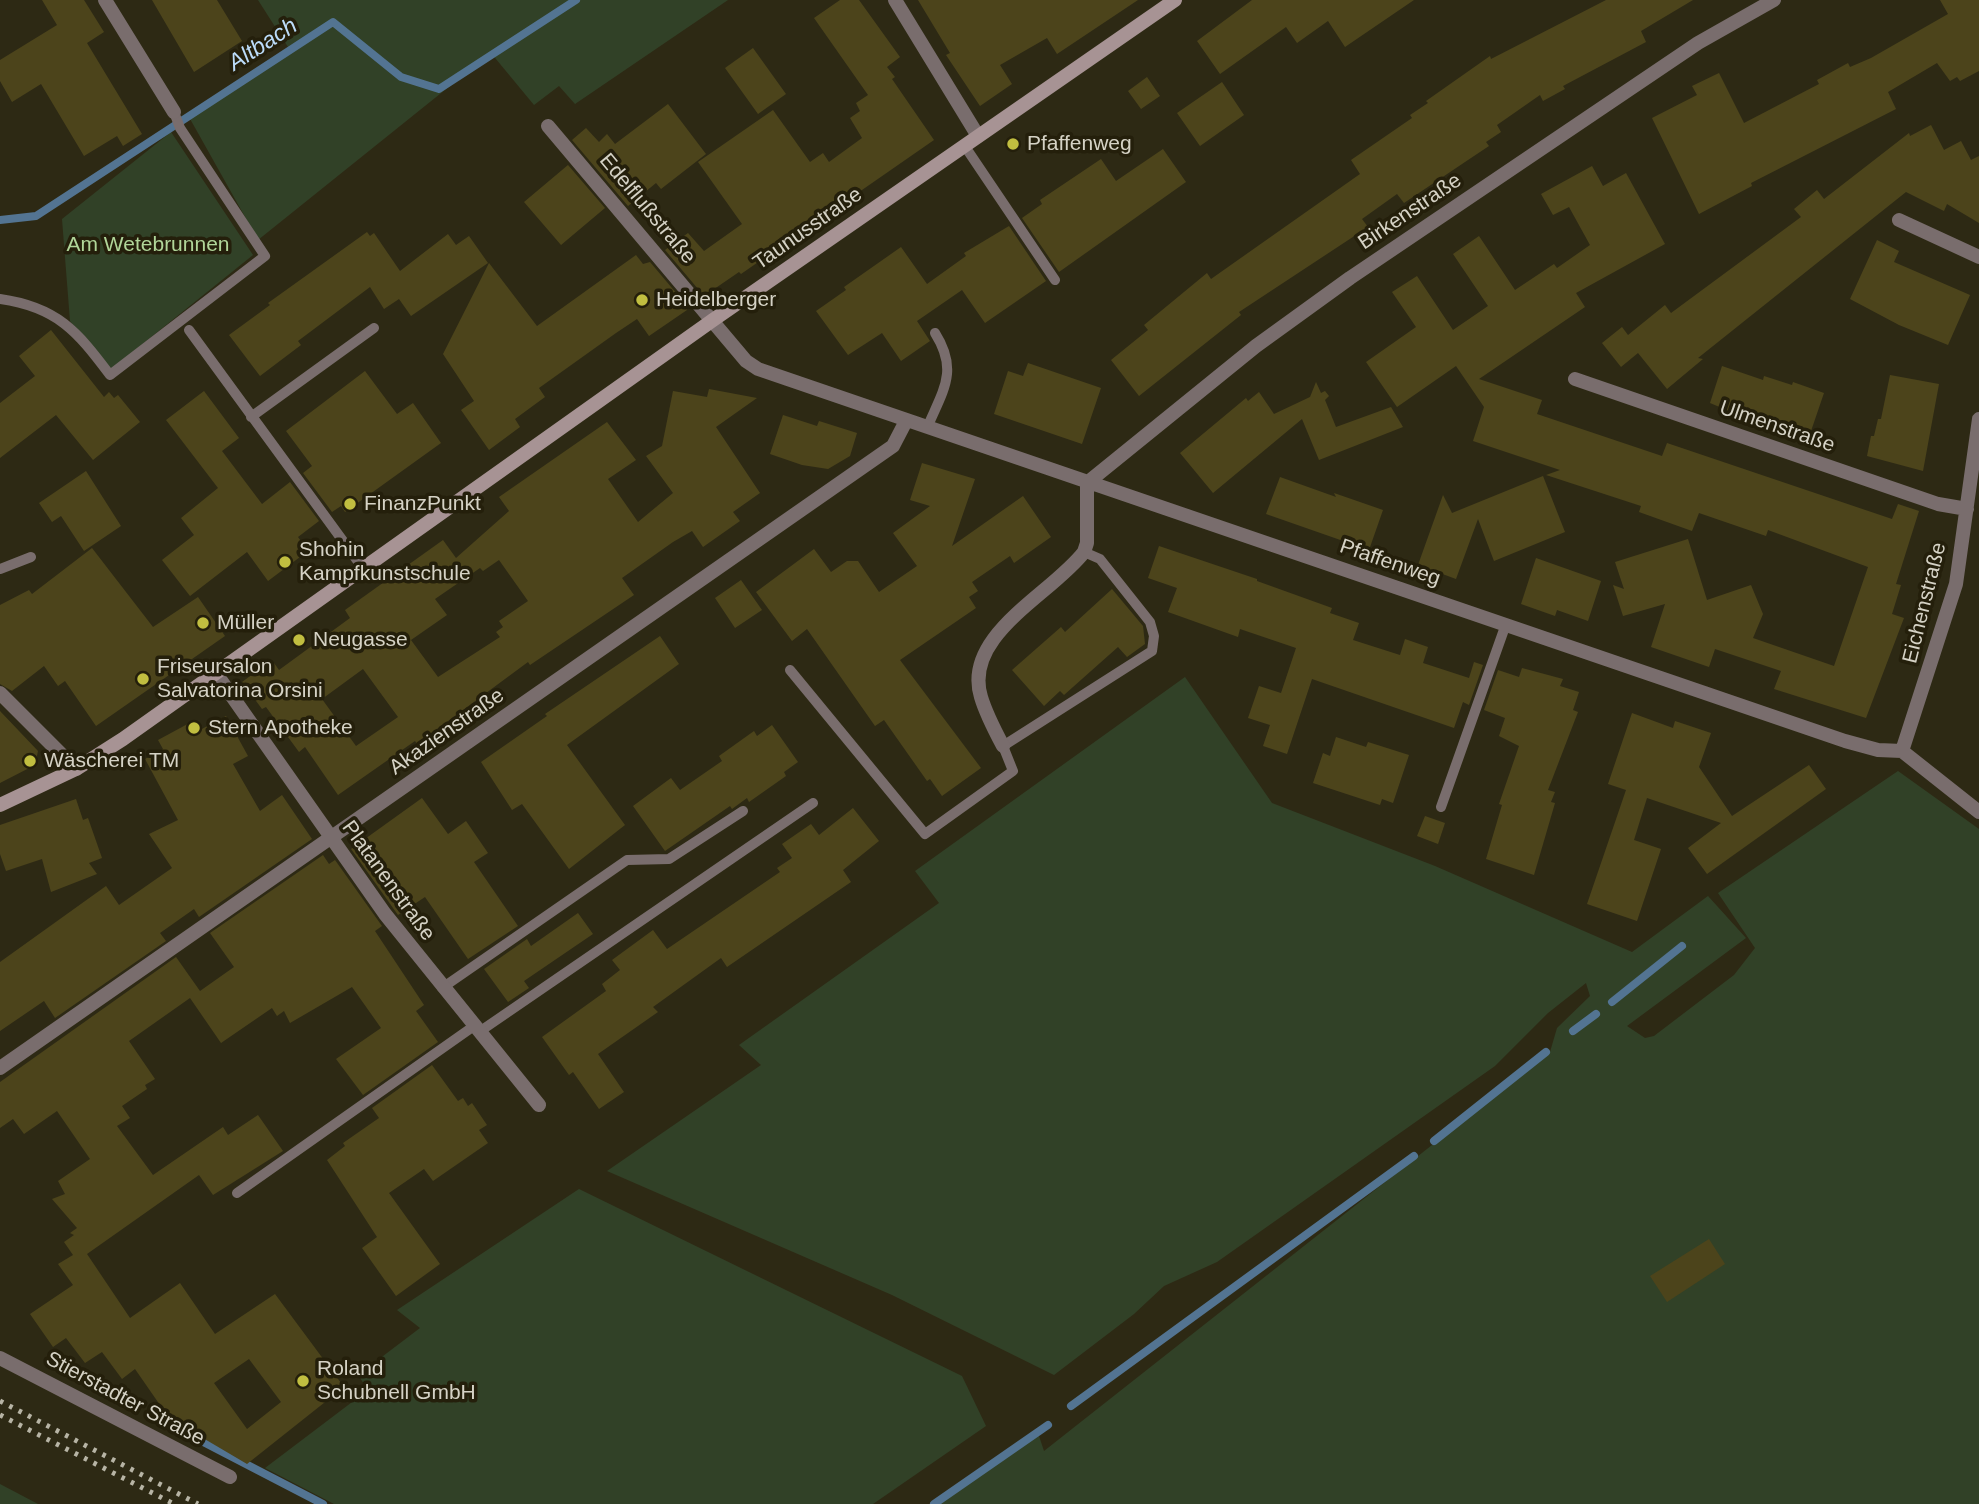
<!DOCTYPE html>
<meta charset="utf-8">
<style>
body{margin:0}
canvas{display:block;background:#2d2914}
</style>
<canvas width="1979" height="1504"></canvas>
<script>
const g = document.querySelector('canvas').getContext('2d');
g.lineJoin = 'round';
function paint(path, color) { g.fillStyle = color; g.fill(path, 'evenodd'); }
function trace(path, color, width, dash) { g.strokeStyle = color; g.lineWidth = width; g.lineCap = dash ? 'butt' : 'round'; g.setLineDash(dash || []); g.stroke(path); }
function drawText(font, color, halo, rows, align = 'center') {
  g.font = font + ' Arial,sans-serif'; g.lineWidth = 7; g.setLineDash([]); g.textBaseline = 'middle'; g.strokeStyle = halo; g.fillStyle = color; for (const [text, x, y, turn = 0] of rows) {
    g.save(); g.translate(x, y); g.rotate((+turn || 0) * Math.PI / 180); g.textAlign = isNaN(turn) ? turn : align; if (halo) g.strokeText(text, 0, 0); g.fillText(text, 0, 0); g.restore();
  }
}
paint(new Path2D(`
 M258 0H728L575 104 559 86 534 105 491 53 258 240 189 117 288 47Z
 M171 132 253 255 109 371 70 321 62 219Z
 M1185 677 1272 803 1435 866 1632 952 1708 896 1746 938 1627 1026 1645 1038 1654 1036 1734 975 1755 948 1718 893 1898 771 1979 829V1504H940L1038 1433 1044 1451 1550 1052 1557 1028 1590 996 1586 983 1548 1013 1495 1066 1217 1262 1164 1286 1134 1314 1054 1375 892 1295 607 1171 761 1065 739 1045 939 903 915 871Z
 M579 1189 962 1376 986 1426 873 1504H334L265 1468 368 1390 358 1375 420 1328 397 1310Z
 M0 1484 38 1504H0Z`), '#314127');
trace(new Path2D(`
 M0 220 36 216 333 22 401 77 439 89 576 0
 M1612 1002 1682 946
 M1573 1031 1596 1014
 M1434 1141 1546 1052
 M1071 1406 1414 1156
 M184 1432 323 1504
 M934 1504 1048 1425`), '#537492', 8);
paint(new Path2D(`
 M42 0H84L104 32 87 43 142 134 123 146 117 136 84 156 41 84 12 102 0 81V60L57 25Z
 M152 0H217L242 41 194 72Z
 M840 0H859L900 57 887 67 895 77 892 79 934 140 741 274 739 272 704 296 665 250 688 233 704 251 742 224 698 162 773 110 810 162 823 153 829 162 862 138 850 118 860 111 856 103 868 95 814 18Z
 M918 0H1138L1057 54 1047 38 1000 65 1012 84 980 106 946 55 950 53Z
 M1252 0H1414L1345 47 1328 21 1297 43 1286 27 1220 74 1197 41Z
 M1606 0H1693L1641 31 1646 42 1563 86 1565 89 1543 101 1540 95 1497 125 1501 132 1486 142 1489 146 1465 162 1404 203 1397 194 1362 219 1368 227 1239 312 1241 315 1139 396 1111 360 1148 330 1144 325 1207 273 1211 279 1360 174 1351 160 1412 118 1410 115 1428 103 1426 101 1490 56 1491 59Z
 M1940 0H1979V71L1960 81 1957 77 1950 81 1937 63 1888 92 1896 109 1751 183 1752 186 1699 214 1652 118 1697 95 1692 86 1719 73 1744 123 1819 84 1817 80 1848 63 1850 67 1871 58 1948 14Z
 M753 48 786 94 758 114 725 68Z
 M1147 77 1160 96 1141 109 1128 91Z
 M1222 82 1244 115 1200 146 1177 113Z
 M668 104 706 154 661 189 656 183 628 206 572 140 586 128 599 142 607 134 615 144Z
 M1931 125 1944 150 1961 141 1971 160 1979 156V223L1947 204 1944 211 1906 192 1698 358 1703 359 1667 389 1638 353 1621 367 1602 343 1622 327 1628 335 1665 305 1671 313 1801 217 1794 209 1817 190 1824 199 1909 133 1910 136Z
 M1163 149 1186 182 1059 272 1022 218 1042 204 1040 200 1101 159 1116 181Z
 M568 165 605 208 561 245 524 202Z
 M1592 166 1603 186 1626 173 1665 244 1576 293 1585 307 1479 379 1542 400 1537 414 1662 456 1667 443 1892 519 1898 504 1919 511 1896 584 1901 585 1892 614 1904 618 1866 718 1774 689 1781 671 1715 649 1709 667 1651 647 1665 604 1623 616 1613 585 1624 589 1615 562 1688 539 1707 600 1751 585 1763 614 1753 638 1834 666 1868 567 1768 530 1766 536 1699 513 1692 531 1639 512 1641 506 1546 475 1560 470 1473 441 1484 407 1456 366 1397 407 1366 362 1416 327 1392 292 1417 276 1453 330 1488 306 1453 254 1479 236 1515 290 1554 264 1557 268 1590 245 1569 207 1553 215 1541 194Z
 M1009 226 1046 281 985 323 962 290 917 321 930 341 901 361 882 333 848 355 816 311 846 290 844 287 901 247 927 284 966 256 964 253Z
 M367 232 370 236 374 233 400 271 448 234 456 245 469 236 488 263 411 316 399 299 384 309 370 287 298 341 301 345 260 376 229 335 270 305 268 303Z
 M1877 240 1899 251 1894 262 1970 295 1948 345 1899 325 1850 299Z
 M636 255 643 264 650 262 688 307 687 310 649 336 637 319 616 333 539 388 545 397 515 419 520 427 489 450 461 410 474 401 443 354 489 263 537 326Z
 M51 330 104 397 109 392 114 398 118 395 140 422 93 460 56 415 0 458V403L35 376 19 356Z
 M1028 363 1101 388 1082 444 994 414 1008 371 1023 376Z
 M1722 366 1763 380 1764 376 1792 385 1793 382 1824 393 1811 431 1783 422 1781 426 1754 417 1753 421 1710 403Z
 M365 371 397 414 413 403 441 443 345 512 341 506 332 512 303 473 312 466 286 431Z
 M1890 375 1939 384 1923 471 1867 456 1871 436H1874L1878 419H1881Z
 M1316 382 1321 393 1325 391 1329 396 1325 400 1336 427 1391 407 1403 427 1319 460 1302 419 1213 493 1180 453 1246 398 1248 401 1259 392 1274 414 1310 397Z
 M709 389 757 398 716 427 760 493 733 512 740 521 703 547 692 531 673 542 622 578 634 595 530 665 528 662 417 744 415 741 338 795 305 747 299 752 266 707 262 709 242 682 268 663 270 667 274 663 279 670 350 618 345 610 443 540 456 558 509 511 499 497 607 422 636 460 608 479 638 522 673 493 646 456 662 446 673 391 707 397ZM499 560 528 601 499 621 503 627 496 632 500 637 438 677 411 640 447 615 435 599 480 568 483 571ZM363 669 398 717 356 746 322 699Z
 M204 391 239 438 222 451 262 504 290 482 319 521 298 537 308 551 268 581 247 552 190 596 162 560 194 535 181 518 218 488 166 420Z
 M783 415 817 426 819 421 857 433 850 456 828 469 802 465 770 454Z
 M922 463 975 479 952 546 1023 496 1051 537 1014 563 1010 556 972 582 978 591 969 597 976 608 900 660 981 768 942 796 930 779 927 781 884 720 875 726 807 629 792 641 756 592 814 549 831 572 847 561H858L879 592 917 566 893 533 930 506 910 500Z
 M86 471 121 526 84 551 61 516 52 522 39 503Z
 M1543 476 1565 532 1494 561 1478 519 1456 579 1418 565 1443 495 1452 513Z
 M1280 477 1336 497 1334 493 1383 510 1369 550 1266 514Z
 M1159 546 1257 579V581L1332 608 1330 613 1359 623 1353 640 1400 655 1405 639 1428 647 1423 663 1469 678 1474 662 1483 665 1469 705 1463 702 1454 728 1312 679 1287 754 1263 746 1270 725 1248 718 1259 686 1281 693 1296 648 1240 629 1238 637 1168 612 1177 588 1148 578Z
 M92 548 153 627 198 597 225 636 96 726 65 681 58 686 44 666 12 691 0 684V605L29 590 32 594Z
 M1536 558 1601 581 1588 621 1557 610 1555 616 1521 604Z
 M741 580 762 610 735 628 715 598Z
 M1112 589 1143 626 1145 644 1127 657 1118 647 1064 695 1060 691 1044 706 1012 670 1061 627 1065 632Z
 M660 636 679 664 567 745 625 825 569 869 522 804 512 810 481 762 547 716 545 714Z
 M1522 668 1563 679 1560 686 1579 692 1573 710 1578 712 1548 790 1555 792 1551 802 1555 803 1534 875 1486 859 1502 805 1499 804 1519 746 1499 736 1505 718 1484 710 1498 670 1519 677Z
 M0 711 38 751 35 765 0 783Z
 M1632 713 1673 728 1675 721 1711 733 1699 767 1732 816 1809 765 1826 789 1707 874 1688 848 1721 823 1647 798 1634 840 1661 849 1637 921 1587 904 1626 790 1608 784Z
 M226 716 248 756 233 764 260 811 282 795 312 839 199 917 194 909 160 933 166 941 55 1018 44 1001 0 1031V962L106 886 119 905 172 868 149 834 178 820 145 759 163 749 158 740 195 720 200 730Z
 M772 725 798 762 784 772 786 776 749 802 747 798 732 809 730 806 665 851 633 806 671 778 680 790 722 761 719 756 754 731 757 736Z
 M1336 737 1366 747 1368 742 1409 755 1393 803 1382 799 1380 805 1313 783 1323 753 1330 756Z
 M422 798 448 834 466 821 488 853 474 862 518 926 468 959 425 897 398 915 351 849Z
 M76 799 83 820 88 818 102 858 89 863 97 874 51 892 42 859 6 871 0 854V825Z
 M853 808 879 841 843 870 851 882 727 967 721 958 653 1007 658 1012 598 1054 624 1092 599 1109 573 1072 569 1075 542 1037 606 991 602 984 620 970 612 960 653 930 667 949 780 872 777 868 792 858 782 844 811 824 819 835Z
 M1425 816 1445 823 1438 844 1417 836Z
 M323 855 329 864 335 860 382 926 375 931 424 1005 416 1011 438 1042 363 1095 336 1059 381 1028 352 987 290 1023 284 1011 277 1016 272 1008 221 1043 190 998 129 1041 155 1079 145 1085 147 1089 122 1106 130 1118 117 1126 153 1175 223 1127 228 1135 258 1115 283 1151 213 1195 199 1175 87 1254 130 1318 180 1283 215 1334 275 1294 344 1387 247 1464 169 1418 135 1369 122 1379 102 1352 85 1363 66 1338 53 1347 30 1314 73 1285 58 1264 73 1255 64 1242 74 1235 70 1233 77 1228 52 1199 65 1194 58 1181 90 1159 57 1111 24 1134 13 1119 0 1128V1082L176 957 200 991 234 967 210 933ZM249 1359 281 1402 247 1429 214 1383Z
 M578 913 593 934 524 981 529 988 508 1002 484 969 527 939 531 946Z
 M432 1065 458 1101 463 1098 468 1106 472 1103 487 1125 479 1130 488 1143 433 1181 424 1169 389 1193 440 1264 396 1296 362 1248 377 1237 327 1160 345 1146 343 1143 379 1118 372 1108Z
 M1709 1239 1725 1264 1667 1302 1650 1276Z`), '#4c441b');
trace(new Path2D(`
 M964 145 1055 280
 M0 299C57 307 77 331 110 375L265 256 180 128 174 112
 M189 330 362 567
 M251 417 374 328
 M927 428C943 390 959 371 935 333
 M0 569 31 557
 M790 670 925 834 1013 771 1003 746 1152 651 1154 636 1150 622 1100 559 1084 552
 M1441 807 1506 624
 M442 988 627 860 669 859 743 811
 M479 1032 813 803
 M237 1193 474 1026`), '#796d6d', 10);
trace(new Path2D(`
 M105 0 174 112
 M895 0 978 136
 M548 126 746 361 758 369 1845 741 1878 750 1902 751 1979 812
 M1899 220 1979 257
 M1575 379 1938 504 1967 509
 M215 672 385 914 539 1105
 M0 693 76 769
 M1003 746C995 731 986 714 981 697 962 635 1052 594 1084 552L1087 543V483L1256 346 1350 278 1698 43 1774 0
 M1902 751 1956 584 1979 419
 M0 1068 893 446 906 421
 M0 1358 230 1477`), '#796d6d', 14);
trace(new Path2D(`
 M0 805 76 769 123 739 713 320 1175 0`), '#a79394', 14);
trace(new Path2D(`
 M0 1401 198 1504
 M0 1415 174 1504`), '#b7b4a5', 5, [3.5, 7]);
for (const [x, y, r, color] of [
 [1013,144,7,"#c1be40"],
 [642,300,7,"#c1be40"],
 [350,504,7,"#c1be40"],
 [285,562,7,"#c1be40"],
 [203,623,7,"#c1be40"],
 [299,640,7,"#c1be40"],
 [143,679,7,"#c1be40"],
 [194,728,7,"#c1be40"],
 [30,761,7,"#c1be40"],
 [303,1381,7,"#c1be40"]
]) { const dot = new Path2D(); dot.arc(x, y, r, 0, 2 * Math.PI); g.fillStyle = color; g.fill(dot); trace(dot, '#241f0b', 2.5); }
drawText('21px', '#d5d2c5', '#241f0b', [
 ["Pfaffenweg",1027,144],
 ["Heidelberger",656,300],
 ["FinanzPunkt",364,504],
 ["Shohin",299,550],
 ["Kampfkunstschule",299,574],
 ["Müller",217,623],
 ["Neugasse",313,640],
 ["Friseursalon",157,667],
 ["Salvatorina Orsini",157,691],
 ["Stern Apotheke",208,728],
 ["Wäscherei TM",44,761],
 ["Roland",317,1369],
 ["Schubnell GmbH",317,1393]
], 'left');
drawText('21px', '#d5d2c5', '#241f0b', [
 ["Edelflußstraße",647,209,50],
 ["Birkenstraße",1410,212,-34],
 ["Taunusstraße",808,229,-35],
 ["Ulmenstraße",1777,427,19],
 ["Pfaffenweg",1390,563,19],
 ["Eichenstraße",1925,603,-76],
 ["Akazienstraße",447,732,-35],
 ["Platanenstraße",388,881,54],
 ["Stierstadter Straße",125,1399,28]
]);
drawText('21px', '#b0d599', '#241f0b', [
 ["Am Wetebrunnen",148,245]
]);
drawText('italic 23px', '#bcdcfa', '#241f0b', [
 ["Altbach",263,45,-33]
]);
</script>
